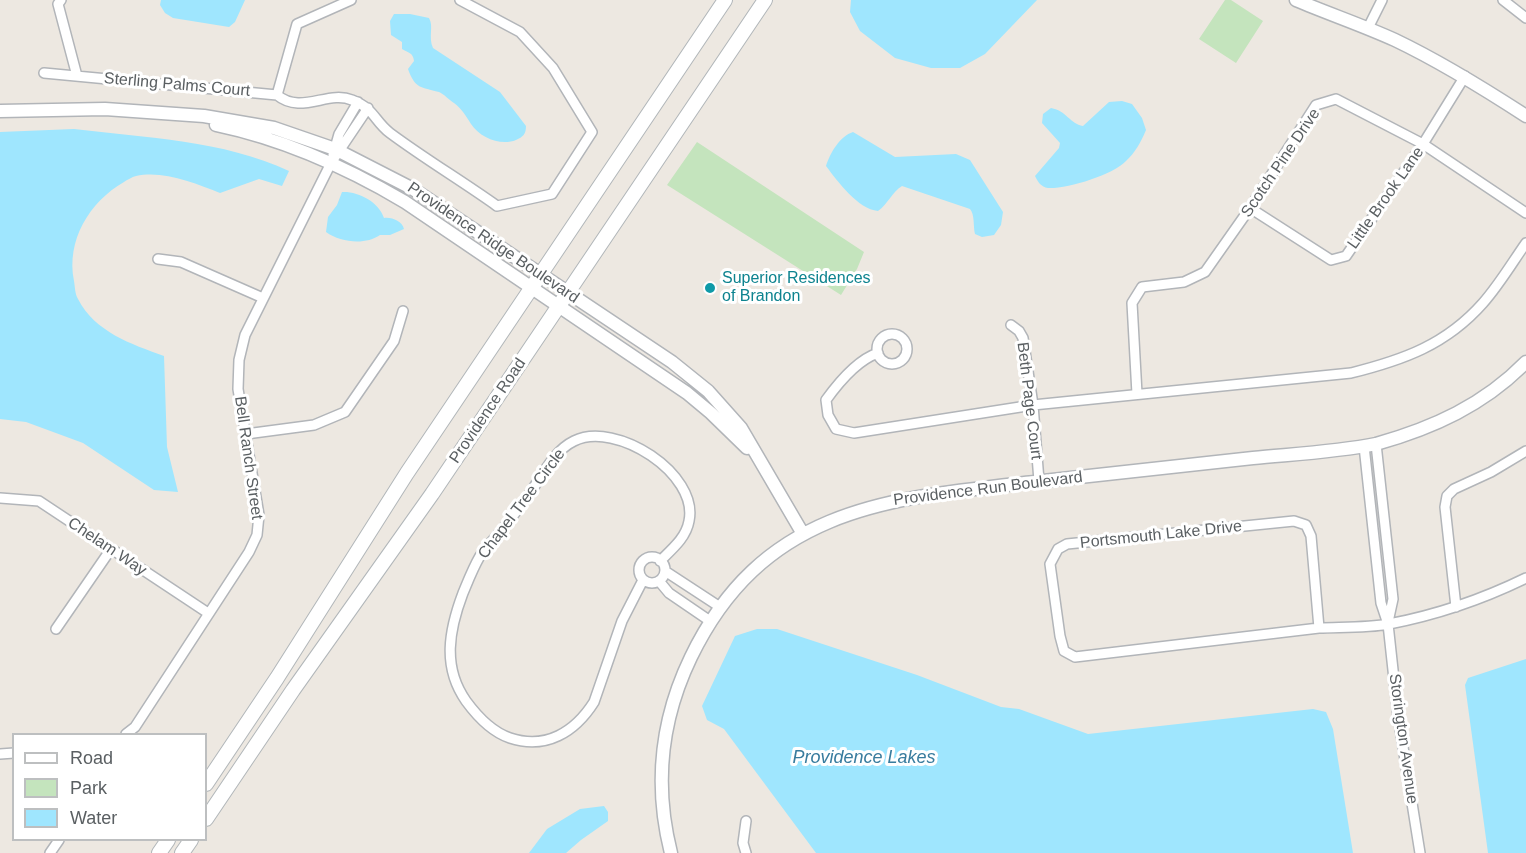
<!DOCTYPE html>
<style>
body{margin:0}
#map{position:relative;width:1526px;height:853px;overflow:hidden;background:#ede8e1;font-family:Helvetica,sans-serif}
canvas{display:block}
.legend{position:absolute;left:12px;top:733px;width:195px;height:108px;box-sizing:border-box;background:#fff;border:2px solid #bdbfc0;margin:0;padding:8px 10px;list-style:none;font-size:18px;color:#5a5f62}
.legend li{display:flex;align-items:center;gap:12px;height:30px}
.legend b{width:30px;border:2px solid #bdbfc0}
</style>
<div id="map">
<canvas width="1526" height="853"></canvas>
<ul class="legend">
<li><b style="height:8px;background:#fff"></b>Road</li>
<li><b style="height:16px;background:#c4e4bd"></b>Park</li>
<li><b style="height:16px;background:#9fe6fe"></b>Water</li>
</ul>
</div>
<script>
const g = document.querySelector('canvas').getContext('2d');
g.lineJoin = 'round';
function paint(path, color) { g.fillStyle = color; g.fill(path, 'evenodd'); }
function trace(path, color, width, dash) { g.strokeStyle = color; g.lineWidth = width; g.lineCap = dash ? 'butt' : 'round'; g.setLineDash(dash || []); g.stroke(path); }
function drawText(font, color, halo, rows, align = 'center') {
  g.font = font + ' Helvetica,sans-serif'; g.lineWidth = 6; g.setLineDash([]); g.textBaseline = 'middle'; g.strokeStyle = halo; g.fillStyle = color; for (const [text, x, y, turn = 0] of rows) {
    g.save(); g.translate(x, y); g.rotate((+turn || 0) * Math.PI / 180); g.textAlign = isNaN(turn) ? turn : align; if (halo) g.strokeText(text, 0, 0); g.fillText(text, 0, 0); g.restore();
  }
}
paint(new Path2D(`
 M1225 0H1231L1263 21 1236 63 1199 39Z
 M697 142 864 252 857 269 841 295 667 185Z`), '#c4e4bd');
paint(new Path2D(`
 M161 0H245L235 22 229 27 173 18 165 13 160 5Z
 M851 0H1037L985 54 960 68H931L895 58 860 31 850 12Z
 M394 14H410L429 18C434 26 428 37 433 48L500 92 526 126C526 134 523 137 516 140 501 146 480 138 471 124 466 116 462 109 454 103 449 100 444 94 439 92 421 87 415 89 408 69L414 61C413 52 408 53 402 49V42L391 35 390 21Z
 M1122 101 1132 104 1142 118 1146 130C1141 142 1135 153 1126 161 1113 175 1067 189 1048 188 1041 187 1038 182 1035 176L1059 148 1060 143 1042 123 1043 114 1051 108C1067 111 1070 124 1083 126L1109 102Z
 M74 129C146 138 223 140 289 171L282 186 259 179 220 193C195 183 163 170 136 176 132 177 127 180 124 182 89 202 66 241 74 281 75 287 75 294 78 299 95 332 131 344 164 356L167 447 178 492 154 490 83 443 26 422 0 419V132Z
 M853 132 895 157 956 154 970 160 1003 212 1001 225 994 235 982 237 975 234C973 226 975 215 970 209L902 186C892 192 888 204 878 211 858 209 838 182 826 166 830 153 840 136 853 132Z
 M342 192C358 191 379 202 384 218 392 217 402 221 404 229L390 235H380C366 245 341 243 326 232L328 217 337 205Z
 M757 629H777L917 675 1001 707 1019 709 1088 734 1313 709 1326 712 1333 729 1353 853H816L724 729 707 720 702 706 735 636Z
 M1526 659V853H1488L1465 685 1468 678Z
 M604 806 608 812V821L581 840 566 853H529L547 829 580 809Z`), '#9fe6fe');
const minor = new Path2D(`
 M61 0 58 4 77 76
 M351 0 297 24 277 95C301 115 328 90 352 100 375 109 374 121 390 133 425 159 462 181 497 206L552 194 592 132 553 68 520 32 460 0
 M1503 0 1526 18
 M1368 28 1382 0
 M44 73 277 95
 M333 155 339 134 358 102
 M1250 208 1331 260 1346 256 1423 144 1465 76
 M158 259 181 262 263 298
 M1011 325 1019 331 1023 338 1033 405 1039 481
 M877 349a15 15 0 1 1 30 0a15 15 0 1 1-30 0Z
 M878 353C857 360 839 382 826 400L828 415 836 429 854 433 1033 405 1351 373C1403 360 1446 345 1483 303 1499 285 1512 263 1526 243
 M1137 394 1132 303 1142 287 1184 282 1205 272 1250 208 1316 105 1336 99 1423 144 1526 213
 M246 434 314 425 345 412 394 341 403 311
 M1376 444 1393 599 1388 622
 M1364 446 1381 603 1388 624 1398 716 1420 853
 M0 498 39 501 208 613
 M1294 521 1306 525 1311 536 1319 628 1075 657 1064 651 1060 636 1050 564 1058 549 1067 544Z
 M639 570a13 13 0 1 1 26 0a13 13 0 1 1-26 0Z
 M665 571 720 607
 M643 580 622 621 594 702C575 732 546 750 510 738 492 732 477 716 466 701 442 667 449 630 463 593 468 581 473 568 480 556 486 547 493 540 500 532 510 520 519 508 528 496 541 478 553 451 574 441 616 420 699 474 689 521 686 538 672 549 660 561
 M659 581 669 593 710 621
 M1456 607 1445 507 1447 496 1454 489 1491 472 1526 451
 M1319 628C1342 627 1367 628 1389 624 1436 615 1483 599 1526 578
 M56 629 111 549
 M126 734 135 727 249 552 257 535 259 515 238 389 239 360 245 335 331 163 368 108
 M0 754 14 753
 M50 853 59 840
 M746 853 743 843 746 821`);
const tertiary = new Path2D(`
 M1296 0C1329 14 1362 25 1395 40 1441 62 1483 88 1526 116
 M0 111 105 109 204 116 274 128 335 149 413 189 672 362 708 391 741 428 803 534
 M216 125C283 139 346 167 405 202L687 393 711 413 747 448
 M671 853C654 786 661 719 691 657 765 504 894 498 1043 481 1113 473 1183 465 1253 458 1294 454 1336 452 1376 444 1433 428 1484 405 1526 362`);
const secondary = new Path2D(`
 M206 784 277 678 407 473 725 0
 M206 819 293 690 432 494 765 0
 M159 853 168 840
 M182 853 191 840`);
trace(minor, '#b2b5b9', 12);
trace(tertiary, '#b2b5b9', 15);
trace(secondary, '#b1b6b9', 16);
trace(minor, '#fff', 9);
trace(tertiary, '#fff', 12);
trace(secondary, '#fff', 14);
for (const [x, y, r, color] of [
 [710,288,6,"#0f9aa8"]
]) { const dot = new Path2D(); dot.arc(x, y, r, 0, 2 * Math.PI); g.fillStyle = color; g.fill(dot); trace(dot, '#fff', 2); }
drawText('16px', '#5a5f62', '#fff', [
 ["Sterling Palms Court",177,85,5],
 ["Scotch Pine Drive",1281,163,-56],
 ["Little Brook Lane",1386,198,-55],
 ["Providence Ridge Boulevard",493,243,34],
 ["Beth Page Court",1029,401,83],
 ["Providence Road",488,411,-56],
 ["Bell Ranch Street",248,458,82],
 ["Providence Run Boulevard",988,489,-7],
 ["Chapel Tree Circle",522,504,-53],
 ["Portsmouth Lake Drive",1161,535,-6],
 ["Chelam Way",107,547,34],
 ["Storington Avenue",1403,739,82]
]);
drawText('16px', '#0d838f', '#fff', [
 ["Superior Residences",722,279],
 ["of Brandon",722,297]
], 'left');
drawText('italic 18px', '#387c9e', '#fff', [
 ["Providence Lakes",864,758]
]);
</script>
